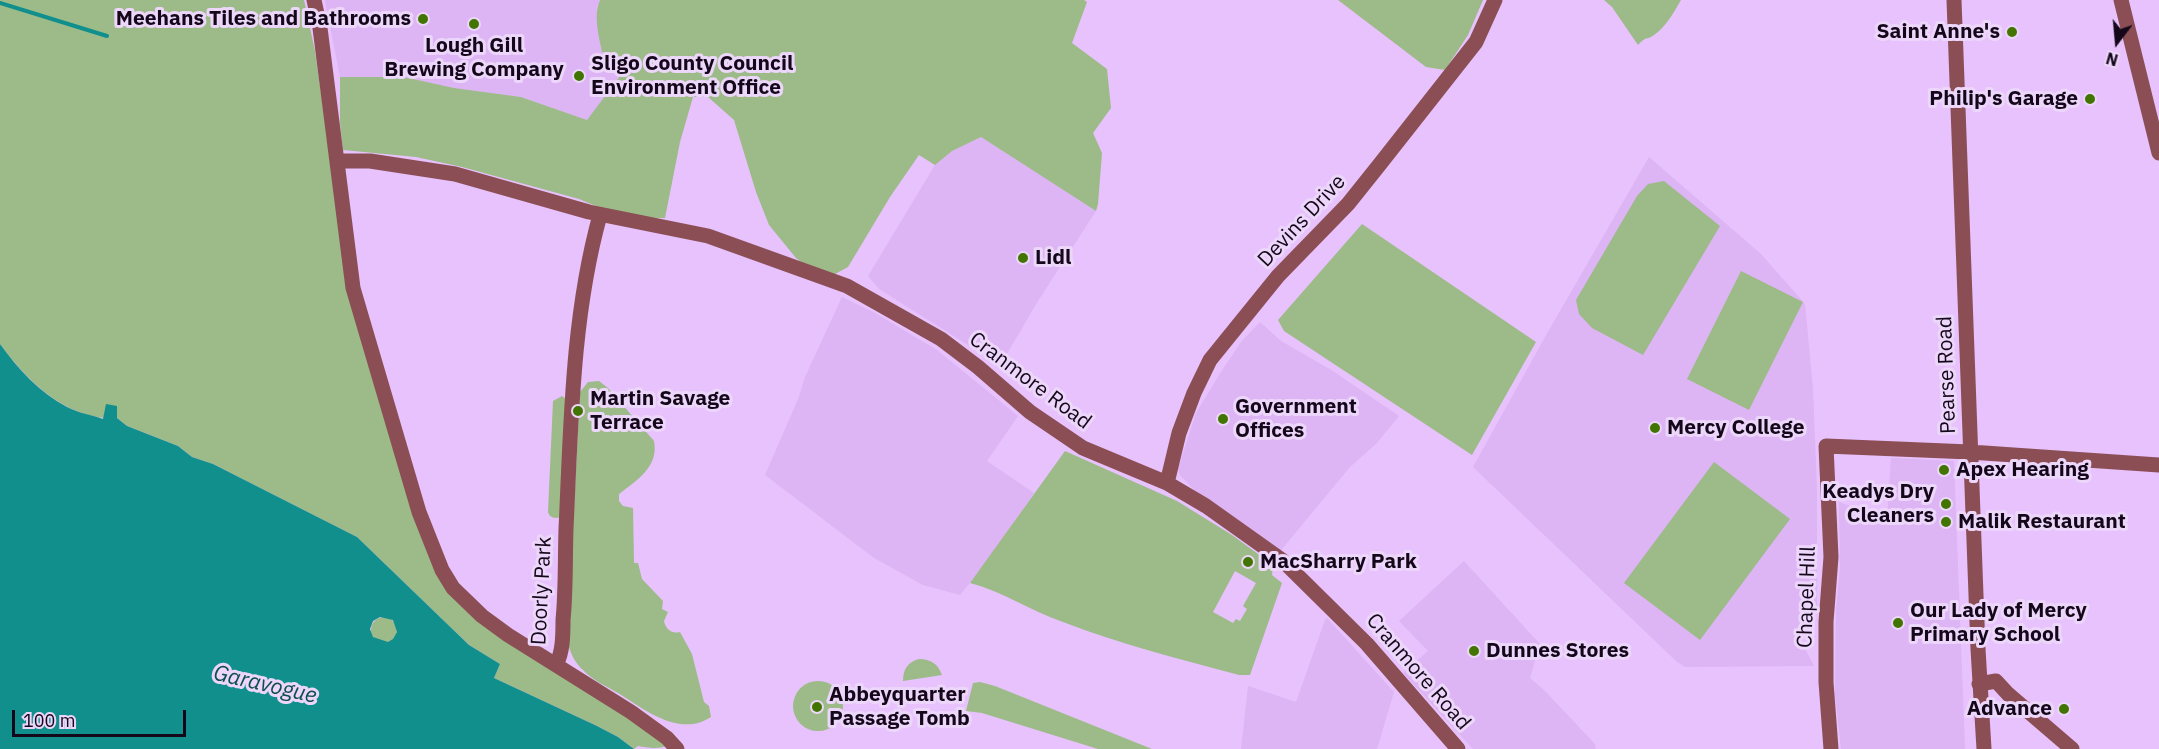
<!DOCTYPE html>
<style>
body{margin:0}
#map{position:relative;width:2159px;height:749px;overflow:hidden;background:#e7c2fc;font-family:"IBM Plex Sans",sans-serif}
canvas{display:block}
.north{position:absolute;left:2087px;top:12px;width:60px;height:60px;-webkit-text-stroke:4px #ecd6f9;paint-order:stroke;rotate:196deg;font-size:16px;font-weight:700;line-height:24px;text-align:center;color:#14071a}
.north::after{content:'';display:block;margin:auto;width:21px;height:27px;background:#14071a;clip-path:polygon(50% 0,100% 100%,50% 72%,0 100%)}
.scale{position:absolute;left:12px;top:710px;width:174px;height:27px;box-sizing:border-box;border:3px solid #14071a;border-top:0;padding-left:8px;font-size:18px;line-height:21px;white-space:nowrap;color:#14071a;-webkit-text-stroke:4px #ecd6f9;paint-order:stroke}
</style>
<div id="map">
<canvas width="2159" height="749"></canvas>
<div class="north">N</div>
<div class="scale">100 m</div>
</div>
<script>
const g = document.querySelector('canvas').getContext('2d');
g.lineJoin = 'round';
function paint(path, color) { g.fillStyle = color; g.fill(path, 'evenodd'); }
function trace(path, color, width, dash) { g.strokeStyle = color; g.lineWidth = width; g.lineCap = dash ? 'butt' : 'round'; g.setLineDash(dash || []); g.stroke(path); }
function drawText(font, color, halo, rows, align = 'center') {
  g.font = font + ' "IBM Plex Sans",sans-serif'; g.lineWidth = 6; g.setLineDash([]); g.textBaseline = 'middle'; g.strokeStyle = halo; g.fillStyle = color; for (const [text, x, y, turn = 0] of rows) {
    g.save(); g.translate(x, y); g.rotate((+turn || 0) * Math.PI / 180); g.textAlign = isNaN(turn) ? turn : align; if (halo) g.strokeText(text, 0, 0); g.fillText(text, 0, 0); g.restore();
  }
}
paint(new Path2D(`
 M325 0H600L597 7 598 30 626 68 587 120 521 97 454 88 404 77H340Z
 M981 137 1096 211 1038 301 998 369 987 357 879 289 868 276 935 165 952 151Z
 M1649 157 1761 254 1805 304 1813 388 1817 490V606L1802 620 1800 639 1814 666 1685 667 1676 661 1473 467 1545 337Z
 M842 297 875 313 937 350 1018 416 987 461 1034 493 988 560 960 595 923 585 874 558 765 475 798 399 805 377Z
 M1260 322 1281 341 1333 371 1399 416 1376 444 1350 467 1277 555 1213 510 1180 475 1178 469 1196 413 1219 375 1241 342Z
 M1891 458 1954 461 1965 749H1841L1835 694 1836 610 1840 569 1839 502 1887 519Z
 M1464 561 1540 644 1530 678 1544 690 1595 744 1596 749H1473L1403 673 1428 651 1399 621Z
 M1327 618 1394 692 1377 749H1241L1248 686 1296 702 1325 620Z`), '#ddb4f4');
paint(new Path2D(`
 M0 0H304L315 51 340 229 438 576 667 746C658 749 648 748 638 746L634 749 618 737 597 726 494 678 500 664 469 645 357 537 213 464 192 457 178 446 127 426 117 418C67 421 27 381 0 344Z
 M600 0H1084L1087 2 1072 43 1107 69 1111 108 1093 133 1102 153 1098 204 1096 211 981 137 952 151 935 165 919 155 890 197 848 267 835 274 809 268 796 258 769 225 756 192 734 120 708 97H693L680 142 665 218C636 219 605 211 579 199L462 167 416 157 343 150 340 123V77H404L454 88 521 97 587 120 626 68 602 52C599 36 593 16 600 0Z
 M1338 0H1483L1468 35 1445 70 1426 67Z
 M1604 0H1681C1674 12 1666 27 1654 35 1646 41 1647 35 1638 45L1612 7Z
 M1664 181 1720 226 1643 355 1592 328 1579 314 1576 300 1637 196 1648 184Z
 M1362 224 1536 342 1472 455 1284 331 1278 320Z
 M1741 271 1803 302 1749 410 1687 379Z
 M599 381 608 388 654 441C659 467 637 480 619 494V501L623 506 633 508 634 563H638L642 579 663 601 662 609 668 612 664 621C666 630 672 634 680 632L692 654 704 702 709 706 711 717C679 738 644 709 618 693 606 686 592 680 583 670 574 662 571 653 567 642L580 392 588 382Z
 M562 396 566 399 560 517C555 519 550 518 548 512L553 401Z
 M1065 451 1177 501 1232 535 1273 565 1272 575 1282 583 1250 675H1239C1179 659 1120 644 1063 622 1031 611 1002 591 970 583ZM1235 571 1256 583 1243 606 1247 609 1240 621 1236 619 1233 623 1213 612Z
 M1714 462 1790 519 1700 640 1624 583Z
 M371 630a13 13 0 1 1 26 0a13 13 0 1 1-26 0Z
 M919 659C931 659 938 664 942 675L903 681C903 669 908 662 919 659Z
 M793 706a25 25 0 1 1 50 0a25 25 0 1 1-50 0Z
 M980 682 995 686 1152 749H1098L982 713 966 711 973 683Z`), '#9cbb88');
paint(new Path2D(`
 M0 344C18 369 40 393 67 407 78 413 92 415 103 419L106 404 117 406V418L127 426 178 446 192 457 213 464 357 537 469 645 500 664 494 678 597 726 618 737 634 749H0ZM380 617 393 620 397 632 393 639 388 642 373 637 370 629 373 621Z`), '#108f8d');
trace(new Path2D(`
 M0 3 107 36`), '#108f8d', 4);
trace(new Path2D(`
 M314 0 320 28 353 288 419 512 442 570 453 588 482 616 508 635 631 712 667 738 677 749
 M1954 0 1978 649 1984 749
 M2121 0 2159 153
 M337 161H370L455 174 589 212 708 236 847 286 941 339 978 367 1030 412 1083 448 1167 483 1206 506 1282 560 1367 644 1458 749
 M1167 483 1179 433 1194 393 1210 360 1278 276 1348 204 1380 164 1476 42 1495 0
 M556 665C563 652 563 635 563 620 566 590 565 559 566 529 571 424 572 316 600 215
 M1979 684 1996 681 2008 694 2072 749
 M1831 749 1826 682V622L1831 557 1826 446 1970 452 2159 465`), '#8c4e55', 15);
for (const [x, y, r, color] of [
 [423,19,6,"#417500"],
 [474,24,6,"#417500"],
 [2012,32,6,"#417500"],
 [579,76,6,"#417500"],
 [2090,99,6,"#417500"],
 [1023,258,6,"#417500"],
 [578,411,6,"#417500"],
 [1223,419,6,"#417500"],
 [1655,428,6,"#417500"],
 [1944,470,6,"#417500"],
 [1946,504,6,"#417500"],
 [1946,522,6,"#417500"],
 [1248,562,6,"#417500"],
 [1898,623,6,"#417500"],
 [1474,651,6,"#417500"],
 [817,707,6,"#417500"],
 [2064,709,6,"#417500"]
]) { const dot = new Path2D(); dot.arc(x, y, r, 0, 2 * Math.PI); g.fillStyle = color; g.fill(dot); trace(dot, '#ecd6f9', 2); }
drawText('bold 21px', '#14071a', '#ecd6f9', [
 ["Meehans Tiles and Bathrooms",411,19,"right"],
 ["Saint Anne's",2000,32,"right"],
 ["Lough Gill",474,46,"center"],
 ["Brewing Company",474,70,"center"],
 ["Sligo County Council",591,64],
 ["Environment Office",591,88],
 ["Philip's Garage",2078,99,"right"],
 ["Lidl",1035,258],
 ["Martin Savage",590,399],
 ["Terrace",590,423],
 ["Government",1235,407],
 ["Offices",1235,431],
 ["Mercy College",1667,428],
 ["Apex Hearing",1956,470],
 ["Keadys Dry",1934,492,"right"],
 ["Cleaners",1934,516,"right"],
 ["Malik Restaurant",1958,522],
 ["MacSharry Park",1260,562],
 ["Our Lady of Mercy",1910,611],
 ["Primary School",1910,635],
 ["Dunnes Stores",1486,651],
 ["Abbeyquarter",829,695],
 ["Passage Tomb",829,719],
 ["Advance",2052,709,"right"]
], 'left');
drawText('21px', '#14071a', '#ecd6f9', [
 ["Devins Drive",1302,221,-47],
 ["Pearse Road",1947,375,-92],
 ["Cranmore Road",1030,381,37],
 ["Doorly Park",542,591,-87],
 ["Chapel Hill",1807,597,-88],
 ["Cranmore Road",1418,672,49]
]);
drawText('italic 22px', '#0d4e4d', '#ecd6f9', [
 ["Garavogue",265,685,13]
]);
</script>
